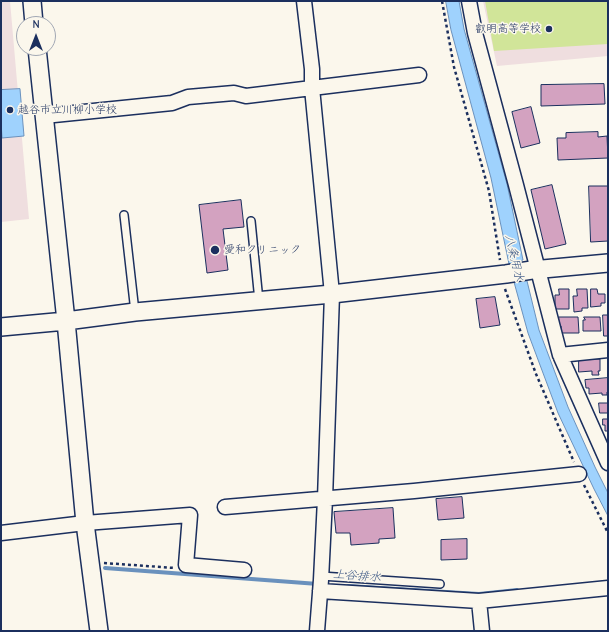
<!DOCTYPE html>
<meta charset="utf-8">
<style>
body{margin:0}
#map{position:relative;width:609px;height:632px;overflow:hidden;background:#fbf7ec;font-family:"Comic Neue",sans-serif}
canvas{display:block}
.frame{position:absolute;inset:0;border:2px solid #1b2f5e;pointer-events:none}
.north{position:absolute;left:16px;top:16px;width:40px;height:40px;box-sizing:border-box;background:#fbf7ec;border:1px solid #a1a7b3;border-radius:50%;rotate:0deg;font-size:11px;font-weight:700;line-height:16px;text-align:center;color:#1b2f5e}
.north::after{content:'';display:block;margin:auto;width:14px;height:18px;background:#1b2f5e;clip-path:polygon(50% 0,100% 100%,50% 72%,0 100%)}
</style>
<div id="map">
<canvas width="609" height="632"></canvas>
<div class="frame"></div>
<div class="north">N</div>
</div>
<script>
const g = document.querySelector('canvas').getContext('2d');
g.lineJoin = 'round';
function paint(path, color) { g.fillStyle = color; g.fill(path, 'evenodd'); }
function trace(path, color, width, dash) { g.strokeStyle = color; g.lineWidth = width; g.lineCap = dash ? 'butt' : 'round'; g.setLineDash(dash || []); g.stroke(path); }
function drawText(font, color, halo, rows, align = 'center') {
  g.font = font + ' "Comic Neue","Klee One",sans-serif'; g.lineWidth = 3; g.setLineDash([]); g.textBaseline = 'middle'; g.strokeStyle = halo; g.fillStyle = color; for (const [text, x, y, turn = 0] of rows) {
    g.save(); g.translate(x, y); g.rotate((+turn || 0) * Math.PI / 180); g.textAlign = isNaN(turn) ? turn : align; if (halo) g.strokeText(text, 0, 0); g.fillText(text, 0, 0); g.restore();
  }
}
paint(new Path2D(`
 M1 1H10L29 219 1 222Z
 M483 1H608V56L497 66Z`), '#efdedf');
paint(new Path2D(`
 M485 1H608V44L494 51Z`), '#d1e599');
const water = new Path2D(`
 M446 1H459L464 29 507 184 523 260 509 264 491 178 451 30Z
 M20 89 24 136 2 138 1 121V90Z
 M527 281 539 330 568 407 595 467 608 493V516L594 489 558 413 528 333 514 282Z`);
paint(water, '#9fd2fd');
trace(water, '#6a91bd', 1);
trace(new Path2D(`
 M105 568 318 584
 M348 586 479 594 517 590`), '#6a91bd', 4);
const building = new Path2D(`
 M604 84 605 104 541 106V85Z
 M531 107 540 143 521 148 512 112Z
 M598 132V137L607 136 608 158 558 160 557 138H566V133Z
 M552 185 566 244 545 249 531 190Z
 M589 186H608V241L591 242Z
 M241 200 244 227 223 229 228 270 207 273 199 205Z
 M559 289H569V309H555V295H559Z
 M577 289H587L588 308H582V311L574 312 573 296H577Z
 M591 289H597L598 294H605V303H601V306L591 307Z
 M495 297 500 325 480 328 476 299Z
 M603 315H608V336H604Z
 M559 317H578L579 333H561V326H559Z
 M584 317H600L601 331H583V320H585Z
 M579 359H600V371H598L599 375H592V371L579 372Z
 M608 378V392H607V395H602V393L589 394V388H586L585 380Z
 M599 403H608V413H600Z
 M603 419H608V431H605V425H603Z
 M462 497 464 518 438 520 436 499Z
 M393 508 395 538 379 539V543L351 545 350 533H336L334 512Z
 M467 539V559L441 560V540Z`);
paint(building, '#d3a2c0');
trace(building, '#1b2f5e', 1);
const service = new Path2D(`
 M124 215 135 312
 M251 221 259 301
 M321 576 440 584`);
const minor = new Path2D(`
 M304 1 312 69V88L332 294 325 499 321 580 317 631
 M469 1 475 33 516 185 560 355 608 463
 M44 116 172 103 188 97 234 93 246 96 419 75
 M560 355 608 350
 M225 507 414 491 579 474
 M1 533 85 523 190 515 186 565 244 570
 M320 591 479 601 608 588
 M479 601 482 631`);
const tertiary = new Path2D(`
 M32 1 34 24
 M37 48 66 321 85 523 99 631
 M1 327 66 321 135 312 332 294 506 274 532 270 608 263`);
trace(service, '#1b2f5e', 10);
trace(minor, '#1b2f5e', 17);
trace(tertiary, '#1b2f5e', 20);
trace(new Path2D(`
 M442 1 454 67 489 191 500 260
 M505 289 536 374 574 462
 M584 485 608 533
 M104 563 175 568`), '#1b2f5e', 2.5, [3, 3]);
trace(service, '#fbf7ec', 7);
trace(minor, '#fbf7ec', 14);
trace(tertiary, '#fbf7ec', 17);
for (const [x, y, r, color] of [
 [549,29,4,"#1b2f5e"],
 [10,110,4,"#1b2f5e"],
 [215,250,5,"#1b2f5e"]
]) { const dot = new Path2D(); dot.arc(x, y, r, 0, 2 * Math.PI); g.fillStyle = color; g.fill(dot); trace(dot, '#fbf7ec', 1.5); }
drawText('11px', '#1b2f5e', '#fbf7ec', [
 ["叡明高等学校",541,29,"right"],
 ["越谷市立川柳小学校",18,110],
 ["愛和クリニック",224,250]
], 'left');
drawText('italic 12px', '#3c5886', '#fbf7ec', [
 ["八条用水",514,258,77],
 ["上谷排水",357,576,4]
]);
</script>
